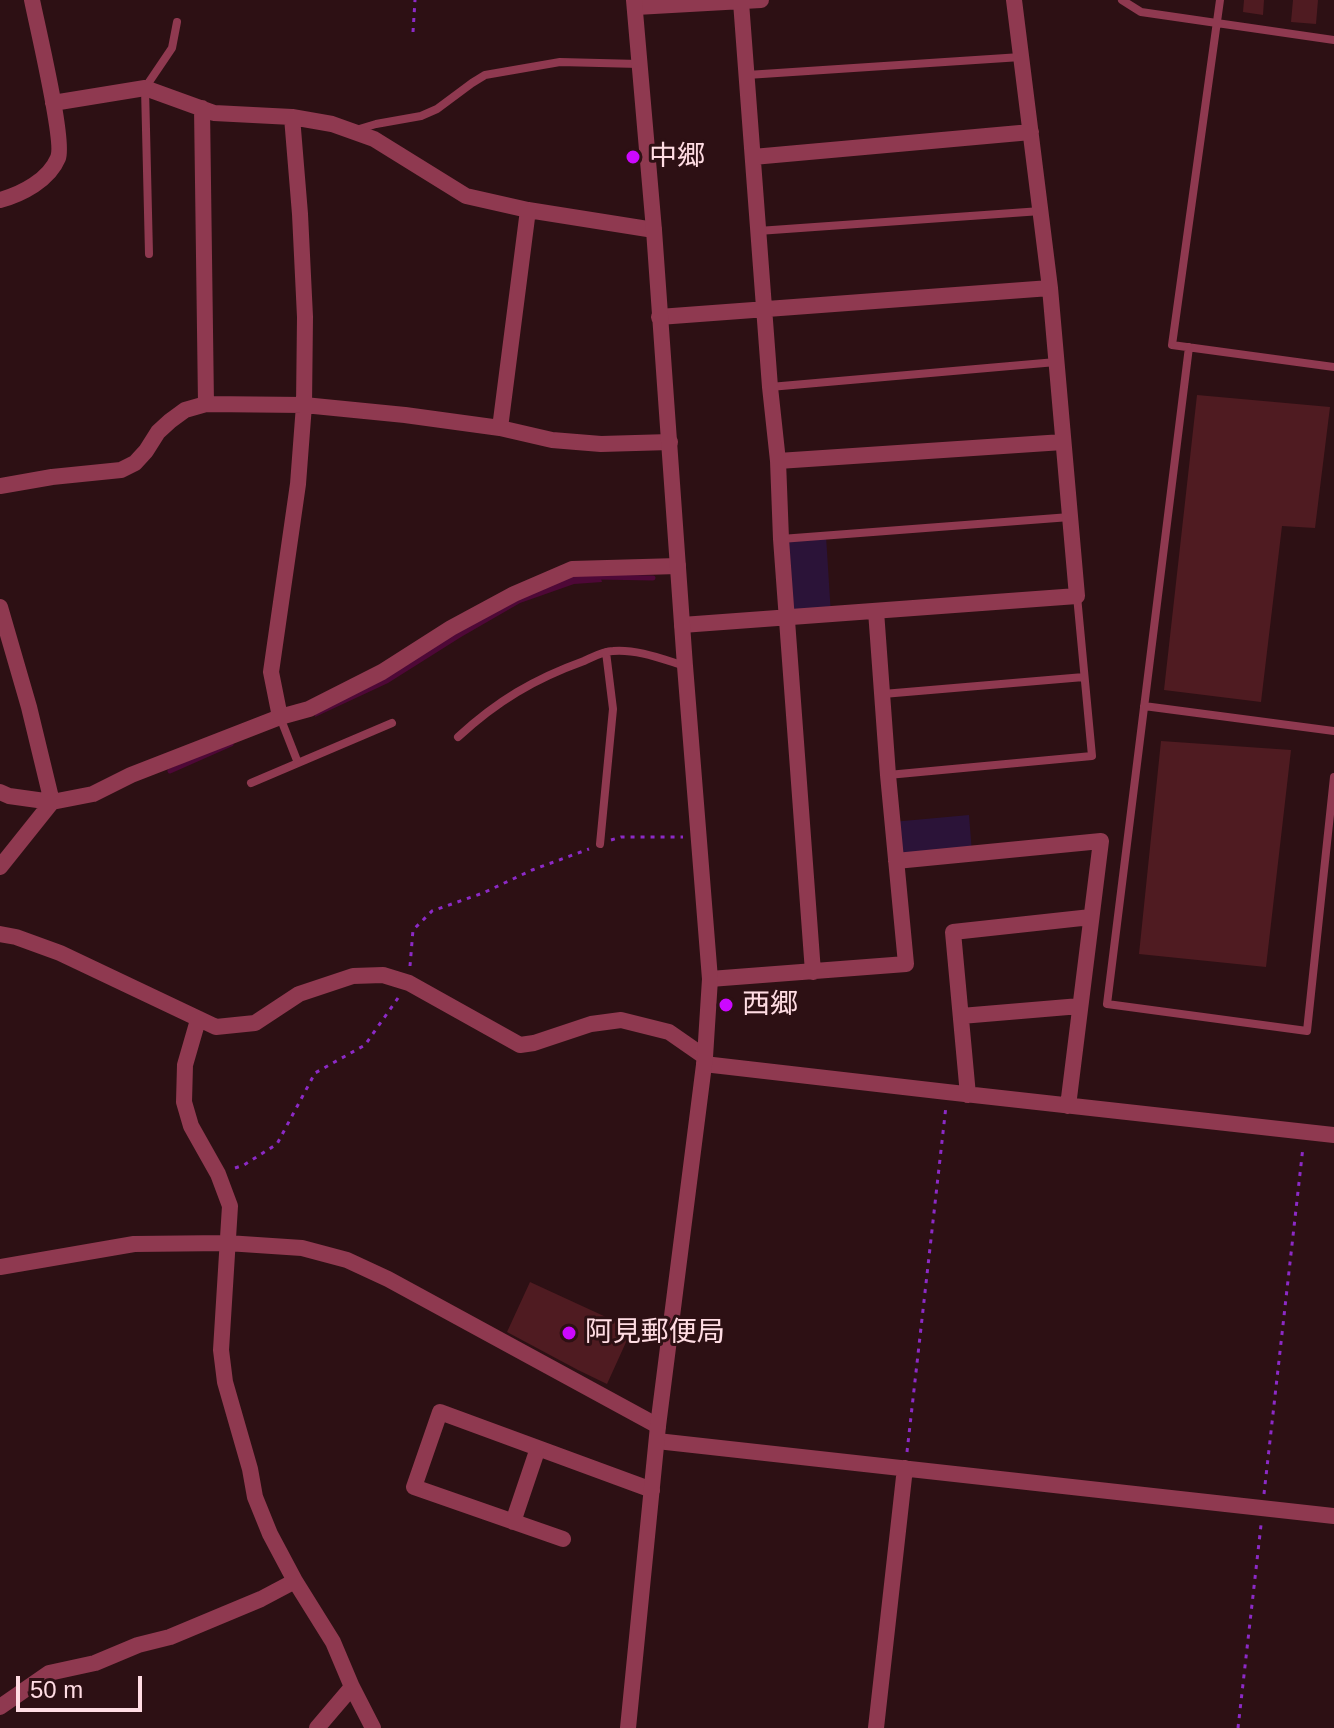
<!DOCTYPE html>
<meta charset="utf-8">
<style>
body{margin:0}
#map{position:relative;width:1334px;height:1728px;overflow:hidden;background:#2d1014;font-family:Arial,sans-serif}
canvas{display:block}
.scale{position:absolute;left:16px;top:1676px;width:126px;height:36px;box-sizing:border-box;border:4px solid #ffdce3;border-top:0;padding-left:10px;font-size:24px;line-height:28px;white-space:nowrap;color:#ffdce3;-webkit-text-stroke:6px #2d1014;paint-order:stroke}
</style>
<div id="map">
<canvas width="1334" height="1728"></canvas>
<div class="scale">50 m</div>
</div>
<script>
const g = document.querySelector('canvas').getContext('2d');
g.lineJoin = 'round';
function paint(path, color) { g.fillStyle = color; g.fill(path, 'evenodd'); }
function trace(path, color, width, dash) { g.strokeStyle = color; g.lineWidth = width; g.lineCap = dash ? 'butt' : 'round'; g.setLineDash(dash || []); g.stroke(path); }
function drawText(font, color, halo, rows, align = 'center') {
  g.font = font + ' Arial,"Noto Sans JP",sans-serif'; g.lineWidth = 6; g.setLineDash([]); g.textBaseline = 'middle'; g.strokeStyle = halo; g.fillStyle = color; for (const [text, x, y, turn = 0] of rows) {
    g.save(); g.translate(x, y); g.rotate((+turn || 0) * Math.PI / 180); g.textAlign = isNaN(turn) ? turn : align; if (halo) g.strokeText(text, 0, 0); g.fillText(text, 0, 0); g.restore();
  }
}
paint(new Path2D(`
 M826 536 831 615 787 618 781 539Z
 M969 815 972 853 896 861 892 822Z`), '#2b1338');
paint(new Path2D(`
 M599 572 602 582 574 584 520 603 461 637 388 683 315 717 316 709 459 628 571 575Z`), '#4e0837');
trace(new Path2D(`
 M597 577 653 578
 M170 771 231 744`), '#4e0837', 5);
paint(new Path2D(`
 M1244 0H1264L1263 15 1243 12Z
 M1293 0H1318L1316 24 1291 22Z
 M1197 395 1330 407 1315 528 1282 526 1261 702 1164 690Z
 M1161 741 1291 750 1266 967 1139 954Z
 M530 1282 632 1329 607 1384 578 1370 507 1332Z`), '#4f1b21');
trace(new Path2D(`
 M413 32 415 0
 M611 840 621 837H683
 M410 966 413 930 432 911 483 893 532 870 589 849
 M235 1168 244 1165 277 1144 315 1073 365 1045 398 998
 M907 1452 946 1106
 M1264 1494 1303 1147
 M1238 1728 1261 1525`), '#8c2ac6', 3, [4, 6]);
trace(new Path2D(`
 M1122 0 1141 12 1334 40
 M1220 0 1172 345 1334 367
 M747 75 1021 57
 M356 130 376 124 421 116 437 109 472 83 485 75 560 62 639 64
 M758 231 1041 211
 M149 254 145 88 172 48 177 22
 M1189 347 1107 1004 1307 1031 1334 777
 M770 387 1056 362
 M781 539 1070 517
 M883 694 1084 677
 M1144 706 1334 731
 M280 717 298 763
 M458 737C497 701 534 679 584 661 593 657 603 651 613 651 637 649 662 659 685 666
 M888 775 1092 756 1077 596
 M251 783 392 723
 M600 844 613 709 606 652`), '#8f3950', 8);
trace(new Path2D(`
 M741 2 770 387 778 461 781 539 813 972
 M636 7 761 0
 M53 103 145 88 214 113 292 117 332 124 374 139 466 196 528 210 654 230
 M202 108 206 404
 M753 157 1031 132
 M0 200C22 194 49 180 58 158 65 142 37 25 32 0
 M659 317 1050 288
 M500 428 528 210
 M778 461 1063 442
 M0 486 52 477 121 470 135 463 146 451 158 432 170 421 185 410 206 404 304 405 405 415 500 428 552 440 601 444 670 442
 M0 607 29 707 52 802
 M682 625 1077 596 1050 288 1014 0
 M280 717 271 672 298 484 304 405 305 317 300 214 292 117
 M0 792 9 796 52 802 93 794 131 775 280 717 309 709 382 672 451 628 514 594 572 569 678 566
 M896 861 1101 841 1068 1106
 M0 867 52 802
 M0 934 16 937 60 953 216 1027 255 1023 299 994 353 976 383 975 409 983 520 1045 534 1043 591 1024 621 1020 669 1032 705 1057
 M710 979 906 964 888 775 876 611
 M961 1016 1080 1006
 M198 1020 185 1065 184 1102 191 1126 218 1174 230 1206 221 1350 225 1382 250 1469 255 1497 270 1534 295 1581 333 1642 352 1687 373 1728
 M704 1064 947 1092 1334 1135
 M968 1095 953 932 1091 917
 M0 1267 134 1244 227 1243 302 1248 347 1260 388 1279 658 1426
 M657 1441 1334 1516
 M513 1522 538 1448
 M563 1539 414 1487 440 1412 652 1490
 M0 1707 49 1673 95 1663 138 1645 170 1637 261 1599 295 1581
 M317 1728 352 1687
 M876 1728 905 1468`), '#8f3950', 16);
trace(new Path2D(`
 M628 1728 658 1426 705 1057 710 979 685 666 654 230 634 0`), '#8f3950', 16);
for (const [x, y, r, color] of [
 [633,157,8,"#cc08ff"],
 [726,1005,8,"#cc08ff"],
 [569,1333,8,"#cc08ff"]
]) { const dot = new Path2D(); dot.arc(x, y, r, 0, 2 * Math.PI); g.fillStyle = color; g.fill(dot); trace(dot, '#2d1014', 3); }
drawText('28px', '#ffdce3', '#2d1014', [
 ["中郷",649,157],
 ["西郷",742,1005],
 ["阿見郵便局",585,1333]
], 'left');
</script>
